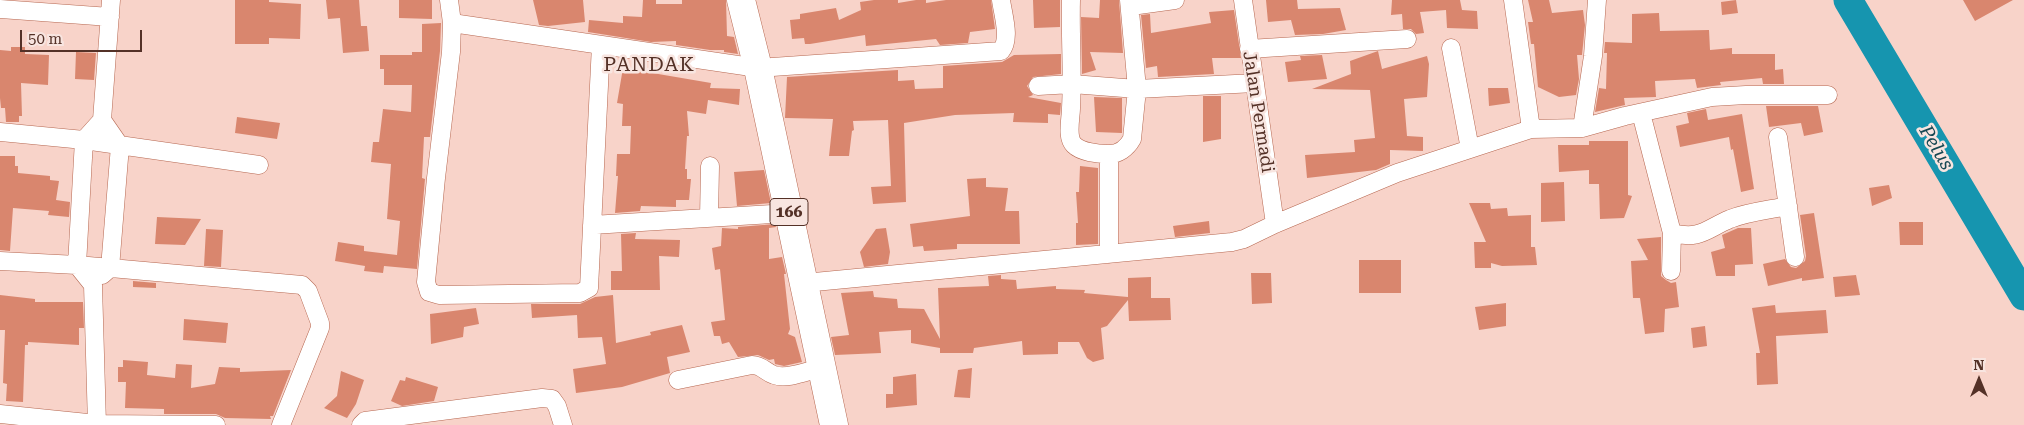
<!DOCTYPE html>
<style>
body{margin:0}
#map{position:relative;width:2024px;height:425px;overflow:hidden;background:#f8d3c9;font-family:"Roboto Serif",serif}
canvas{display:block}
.north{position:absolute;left:1954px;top:355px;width:50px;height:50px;-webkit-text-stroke:4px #f8e5e0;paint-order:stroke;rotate:0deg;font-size:14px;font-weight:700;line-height:20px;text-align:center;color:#543127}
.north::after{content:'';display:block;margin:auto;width:18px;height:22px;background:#543127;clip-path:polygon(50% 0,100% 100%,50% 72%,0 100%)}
.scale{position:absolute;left:20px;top:30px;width:122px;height:22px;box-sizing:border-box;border:2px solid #543127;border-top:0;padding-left:6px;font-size:15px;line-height:18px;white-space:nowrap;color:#543127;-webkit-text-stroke:4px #f8e5e0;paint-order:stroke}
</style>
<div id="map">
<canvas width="2024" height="425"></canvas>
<div class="north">N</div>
<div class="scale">50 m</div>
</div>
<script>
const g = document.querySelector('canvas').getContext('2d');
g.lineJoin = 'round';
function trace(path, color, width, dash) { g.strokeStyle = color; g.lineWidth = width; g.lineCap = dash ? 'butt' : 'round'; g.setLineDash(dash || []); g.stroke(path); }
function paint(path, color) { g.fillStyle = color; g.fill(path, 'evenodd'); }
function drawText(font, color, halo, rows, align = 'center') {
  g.font = font + ' "Roboto Serif",serif'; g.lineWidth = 5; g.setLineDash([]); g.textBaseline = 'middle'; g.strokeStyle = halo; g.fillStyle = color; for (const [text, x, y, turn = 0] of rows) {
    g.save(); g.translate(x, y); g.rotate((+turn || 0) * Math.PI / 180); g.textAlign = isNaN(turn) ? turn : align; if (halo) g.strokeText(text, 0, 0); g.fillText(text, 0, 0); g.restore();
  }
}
trace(new Path2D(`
 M1848 0 2024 296`), '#1695af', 29);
paint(new Path2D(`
 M235 0H269V2L301 4 300 39 269 38V44H235Z
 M326 0H359L361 26H367L369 51 343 53 340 18 328 19Z
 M399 0H432V19L399 18Z
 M533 0H583L585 22 548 26 539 25Z
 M643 0H656V4H682V0H726L727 36 734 37 738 54 724 52V50H710L676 45V41L651 42 588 32 589 20 623 23V16L642 17Z
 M874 0H898V3L916 0H926V3L946 0H991L995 29 970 32 968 43 940 45 936 39 866 46 865 35 810 44H805L804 38 792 39 790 20 800 19V14L836 8 839 20 861 10 860 2Z
 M1033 0H1060V27L1034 28Z
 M1100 0H1119L1123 53 1090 52 1096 70 1082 74 1081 17 1099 18Z
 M1266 0H1297L1298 9 1340 8 1346 30 1323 34 1295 35 1291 20 1268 22Z
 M1392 0H1460L1462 10 1477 11 1478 29 1447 28 1446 10 1420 12 1424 33 1416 34 1411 29H1403L1402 14 1391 15Z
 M1528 0H1549L1552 13 1583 10 1585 25 1582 55H1577L1579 79 1576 95 1559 97 1538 87 1534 44H1531L1528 22H1533Z
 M1736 0 1738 13 1722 15 1721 2Z
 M1963 0H2013L1975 21Z
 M1234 10 1241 58H1212L1214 74 1158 77 1157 66 1146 68 1141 15 1150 14 1151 33 1211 23 1209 12Z
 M1659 13 1660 31 1709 30 1710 50 1732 48V54H1775V70L1783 69 1784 84H1763L1762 78 1720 82 1721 85 1697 88 1695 79 1655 81 1656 97 1624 98 1625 105 1595 112 1599 88 1606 89 1607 53H1604L1605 42 1632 43V14Z
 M441 23 440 51 430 137H424L422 178 425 179 417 269 384 266 383 273 364 271 365 266 335 261 338 242 364 246V251L397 255 400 221 387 219 391 164 371 162 373 142H379L383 109 411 112 412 85H384V69H380V55H412V52H422V24Z
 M11 47H25V54L49 55 48 85 21 83 22 116H19V122H6L5 108H1L0 98V50L11 51Z
 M1378 51 1382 69 1427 56 1429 64 1427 97 1404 99 1407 136 1423 137V151L1390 150V164L1376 170 1307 178 1305 155 1355 152 1354 140 1375 138 1370 90 1312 89 1351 74 1350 61Z
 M76 52 96 53 94 80 75 79Z
 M1061 54V74L1033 77 1027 86 1033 95 1028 97 1061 103 1060 115 1048 114V123L1013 122 1014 113 955 115 904 123 906 202 873 204 871 187 891 186 888 120 853 121 854 130 852 131 849 156H829L833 119 785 118 787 77 898 70V81L914 80 915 89 943 88V66L1002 62 1014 55Z
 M1322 55 1327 79 1288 82 1285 62 1301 60 1300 56Z
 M623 68 711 83 710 88 740 89 739 105 708 100 706 114 687 111 689 136H687L685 169H687V179H691L689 200H676V207L641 206 640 211 615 213 618 176H616L617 154H630L631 126H622L623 104 617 103Z
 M1488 88H1508L1510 103 1489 106Z
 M1203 96H1221V139L1203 142Z
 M1094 97 1122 98V133L1096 132Z
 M1766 106H1818L1823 132 1804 136 1801 123 1769 127Z
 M1706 109 1708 120 1742 114 1754 189 1741 192 1733 149 1731 150 1729 137 1680 147 1676 126 1689 123 1687 113Z
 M237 117 280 123 277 139 235 133Z
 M1589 141H1628V195L1632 196 1624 218 1600 219 1599 184H1589V170L1559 172 1558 145H1589Z
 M0 156H15V166H18V173L50 176V180L59 181 56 200 70 202 69 217 48 215 49 211 13 208 10 251 0 250Z
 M1080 166 1098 168V244L1076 245V223H1078L1076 192H1079Z
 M764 170 771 203 737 206 734 172Z
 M986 178V187L1008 188 1005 211H1019L1020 244H957V249L924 251 923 246 913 247 910 224 970 216 967 179Z
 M1564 182 1565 221 1541 222V183Z
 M1889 185 1892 198 1872 206 1869 188Z
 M1469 203H1490L1491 209 1507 208 1508 216 1531 215V247H1535L1537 265 1502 266 1491 263V268H1475L1474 242H1486Z
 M1814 213 1824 278 1802 281V278L1768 286 1763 264 1785 259 1791 267 1796 268 1805 261 1806 256 1800 215Z
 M157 217 201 219 185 245 155 244Z
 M1209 221 1210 233 1175 237 1173 226Z
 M1899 222H1923V245H1900Z
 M775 224 776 227 769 228V259L782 257 786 274H784L790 329 788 334 795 337 802 362 784 366 775 364 774 359 769 360 758 355 738 357 729 342 722 344 720 336H714L711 322 725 320 720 269 715 270 712 248 721 246 722 228 738 229V227Z
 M886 228 890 252 888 264 864 267 860 252 876 229Z
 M1738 228H1751L1753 264 1735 265V276H1716L1711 252 1725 248 1722 235Z
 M206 229 223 230 221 267 204 266Z
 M636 233 635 239 680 240 679 257 659 256 660 290H611V271H622L621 234Z
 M1661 237V276L1666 280 1671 283 1676 282 1679 307 1665 309 1664 332 1645 334 1640 298H1633L1631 261 1648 260 1637 239Z
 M1359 260H1401V293H1359Z
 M1251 273H1271L1272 303 1252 304Z
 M1001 275V279L1016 280 1017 289 1056 286V289L1085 290 1084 293 1128 297V278L1151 277V298H1170L1171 320 1129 321 1128 300 1107 326 1101 328 1104 359 1093 362 1087 358 1079 342H1058V354L1023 355 1022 341 974 348 973 353H940V348L911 343V330L879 332 881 353 835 355 831 337 849 335 841 293 873 291 874 297 897 299 898 308 924 309 940 339 938 288 989 286 988 276Z
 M1856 275 1860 295 1835 297 1833 277Z
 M133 281 156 283V288L133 287Z
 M0 295 35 299V302H83L84 328H79V345L28 342V345H25L23 402 6 401 7 384 3 383 5 330H0Z
 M613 295 616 343 651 335 650 332 682 325 690 352 667 357 670 373 622 387 576 393 573 369 606 364 602 337 578 338 577 315 532 318 531 304H580L595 297Z
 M1506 303V326L1479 330 1475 307Z
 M1775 305 1776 313 1826 310 1828 333 1776 336 1778 384 1757 385 1756 353H1760L1752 308Z
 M476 308 479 324 464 327 463 337 431 344 430 314Z
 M184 319 228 323 226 343 183 340Z
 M1705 326 1707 346 1693 348 1691 328Z
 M123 360 148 362 147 375 175 378 176 364 192 365 191 388 215 384 219 367 240 368V372L291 370 273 416H270L271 419 225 418 216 414H164V409L125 408 126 382H118V367H123Z
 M972 368 970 398 954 397 958 370Z
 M341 371 364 380 356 404 347 418 324 408 337 396Z
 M916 374 917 405 886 408V394H893V377Z
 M406 377 438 387 434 401 402 406 391 401 400 380 405 381Z`), '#d9866e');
const street = new Path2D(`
 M449 0 452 23
 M1071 0C1070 36 1073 72 1071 108 1071 118 1066 137 1074 145 1081 152 1098 154 1107 154 1118 155 1127 148 1132 139L1137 89 1129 0
 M1243 0 1275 224
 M1513 0 1531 129
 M1131 6 1175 0
 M0 9 110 17
 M601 45 589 288 580 293 439 295 429 292 426 282 436 178 451 52 452 23 758 68 1001 51C1011 39 1003 15 1001 0
 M1451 48 1470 149
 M1249 49 1407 39
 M1038 86 1072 84 1137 89 1255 83
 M1641 113 1672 233 1671 271
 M1582 128 1593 56 1597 0
 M0 132 84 140 259 165
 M1778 137 1795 257
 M1109 154V254
 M709 218 710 166
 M592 225 789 213
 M1672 233C1701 240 1706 229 1730 219 1748 212 1769 210 1788 206
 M0 261 77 265 302 285 308 291 320 323V328L281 425
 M102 275 110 268 120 146 102 120
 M804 283 1232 242 1244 239 1275 224 1397 173 1531 129 1582 128 1625 116 1712 97 1746 95H1828
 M678 380 752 365C762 365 765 372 774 375 787 380 807 371 821 368
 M0 414 97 424 216 425
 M97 425 93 285 77 265 84 140 102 120 111 0
 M361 425 365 421 542 398 552 399 557 406 563 425`);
const primary = new Path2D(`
 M741 0 758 68 834 425`);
trace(street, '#b66750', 19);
trace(primary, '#b66750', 29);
trace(street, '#fff', 18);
trace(primary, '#fff', 28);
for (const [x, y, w] of [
 [789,212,38]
]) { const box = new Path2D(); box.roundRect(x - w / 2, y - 13.5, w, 27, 4); g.fillStyle = '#f8e5e0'; g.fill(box); trace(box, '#543127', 1); }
drawText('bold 16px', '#543127', null, [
 ["166",789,212]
]);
drawText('18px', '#543127', '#f8e5e0', [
 ["Jalan Permadi",1258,112,81]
]);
drawText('italic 19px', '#174853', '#f8e5e0', [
 ["Pelus",1936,148,59]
]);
g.letterSpacing = '1px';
drawText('20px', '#543127', '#f8e5e0', [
 ["PANDAK",649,65]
]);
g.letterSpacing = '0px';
</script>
